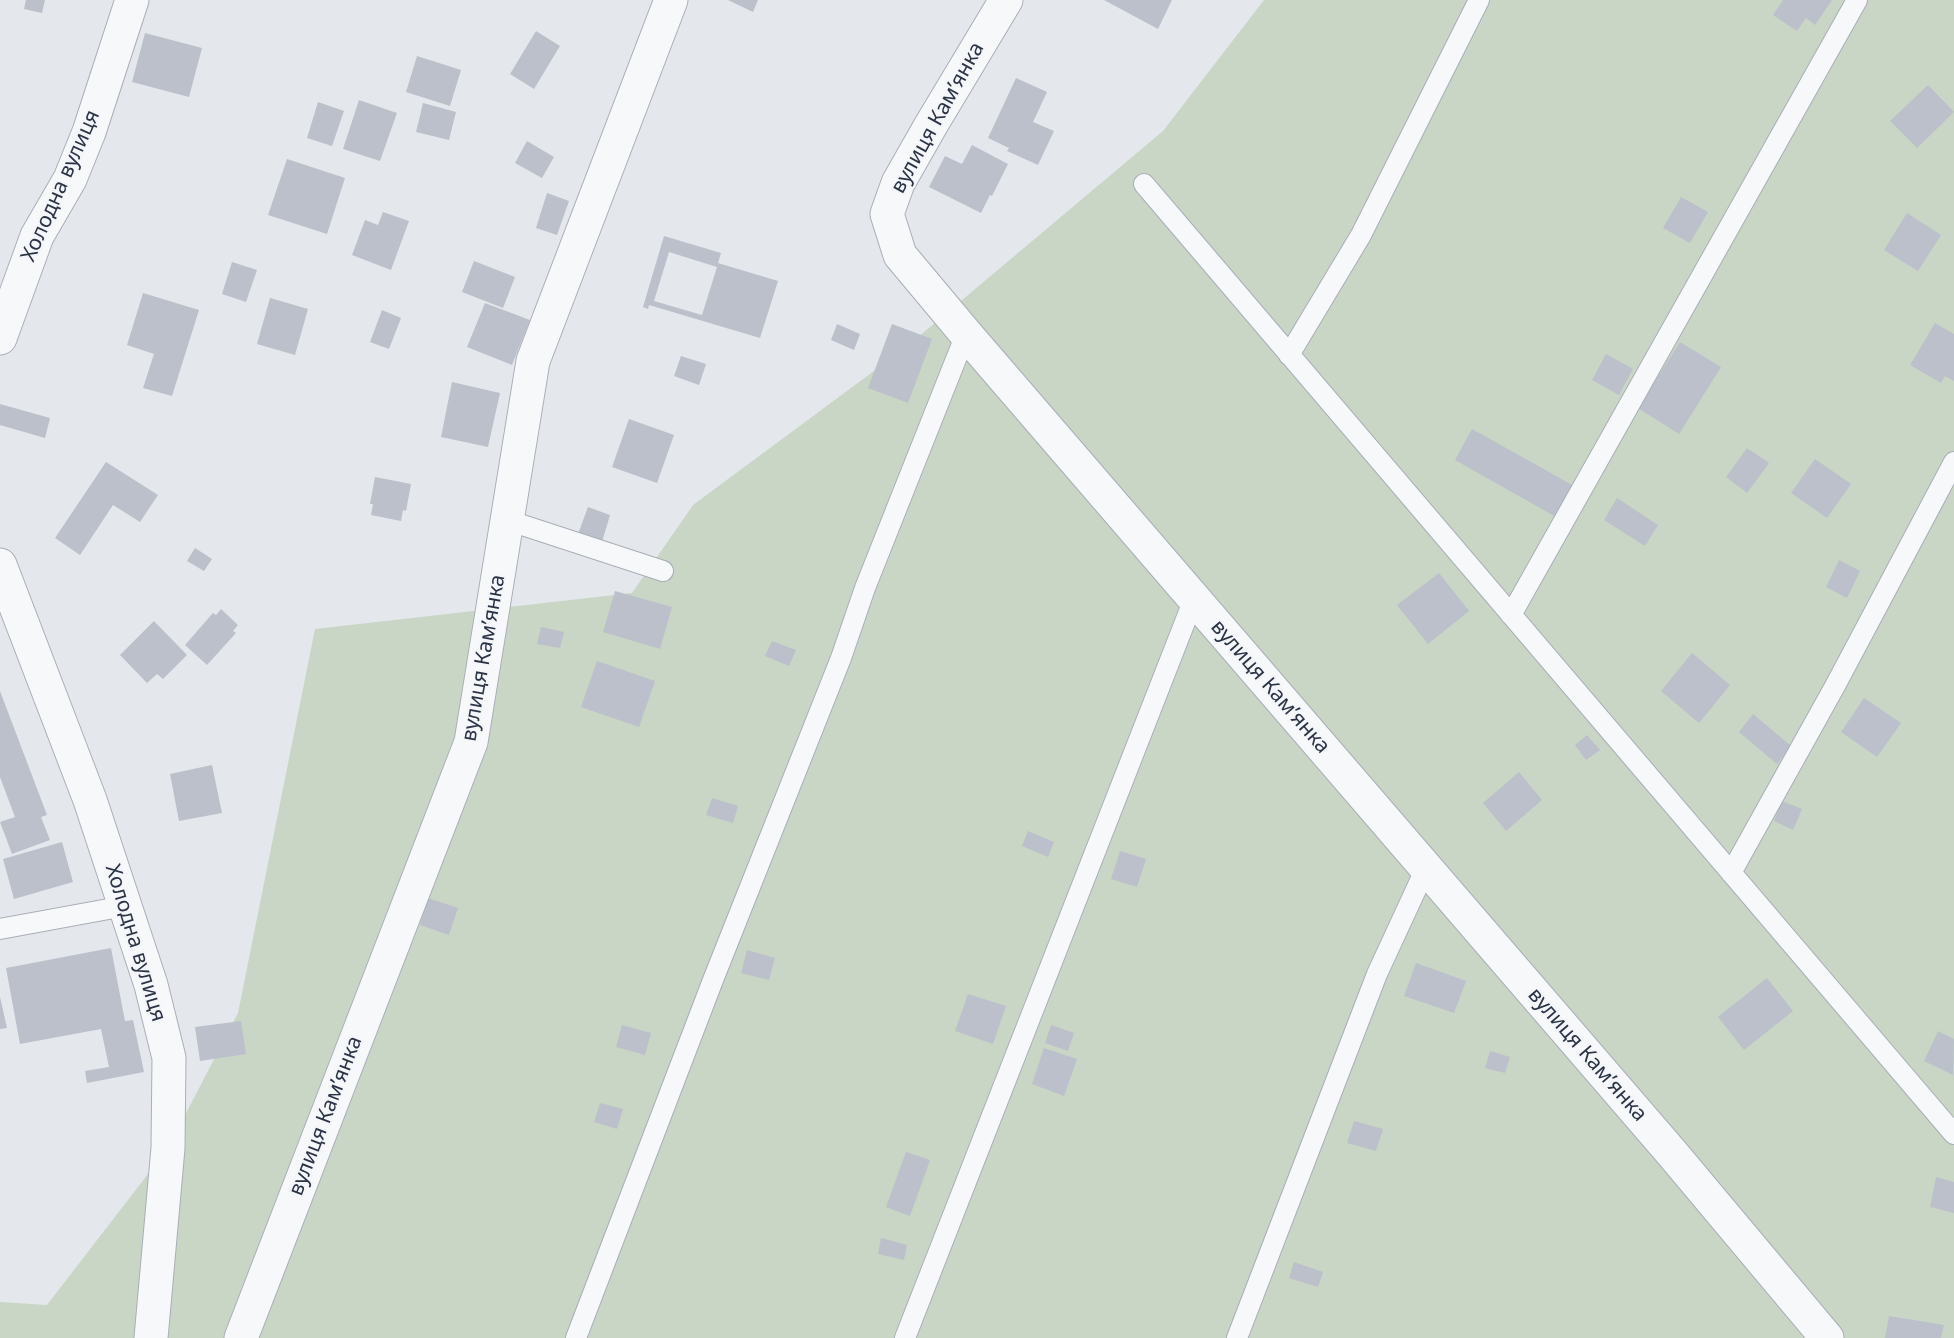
<!DOCTYPE html>
<meta charset="utf-8">
<style>
body{margin:0}
canvas{display:block;background:#e4e7ec}
</style>
<canvas width="1954" height="1338"></canvas>
<script>
const g = document.querySelector('canvas').getContext('2d');
g.lineJoin = 'round';
function paint(path, color) { g.fillStyle = color; g.fill(path, 'evenodd'); }
function trace(path, color, width, dash) { g.strokeStyle = color; g.lineWidth = width; g.lineCap = dash ? 'butt' : 'round'; g.setLineDash(dash || []); g.stroke(path); }
function drawText(font, color, halo, rows, align = 'center') {
  g.font = font + ' "Noto Sans",sans-serif'; g.lineWidth = 4.5; g.setLineDash([]); g.textBaseline = 'middle'; g.strokeStyle = halo; g.fillStyle = color; for (const [text, x, y, turn = 0] of rows) {
    g.save(); g.translate(x, y); g.rotate((+turn || 0) * Math.PI / 180); g.textAlign = isNaN(turn) ? turn : align; if (halo) g.strokeText(text, 0, 0); g.fillText(text, 0, 0); g.restore();
  }
}
paint(new Path2D(`
 M1264 0H1954V1338H0V1302L47 1305 168 1148 238 1013 315 629 632 593 693 505 905 348 1163 131Z`), '#c9d6c5');
paint(new Path2D(`
 M26 0H45L42 13 24 9Z
 M728 0H758L753 12Z
 M1104 0H1172L1158 29Z
 M1783 0H1832L1815 25 1806 18 1797 31 1773 15Z
 M536 31 560 46 534 89 510 74Z
 M145 33 202 48 189 97 132 82Z
 M417 56 461 70 450 106 406 92Z
 M1016 78 1047 92 1033 122 1054 131 1038 165 1007 151 1009 148 988 138Z
 M1928 85 1954 112 1917 148 1890 121Z
 M359 100 397 113 380 161 343 149Z
 M318 102 344 111 332 146 307 138Z
 M423 103 456 112 449 140 416 132Z
 M527 141 554 157 542 178 515 163Z
 M972 145 1008 164 992 196 990 195 981 213 929 187 945 156 962 164Z
 M287 159 345 178 327 234 268 215Z
 M547 193 569 201 557 235 536 228Z
 M1681 197 1708 212 1690 243 1663 228Z
 M383 212 409 221 391 270 352 255 365 220 378 225Z
 M1907 213 1941 235 1918 271 1884 250Z
 M664 236 721 253 718 263 778 281 760 338 649 305 648 309 643 307ZM669 252 717 267 702 315 654 301Z
 M474 261 515 277 503 308 462 292Z
 M232 262 257 270 246 302 222 294Z
 M143 293 199 310 172 396 143 388 154 354 127 345Z
 M270 298 308 309 295 355 257 344Z
 M485 303 530 320 512 365 467 347Z
 M382 310 401 318 389 349 370 342Z
 M1935 323 1954 334V381L1945 376 1941 383 1910 365Z
 M837 324 860 334 854 350 831 340Z
 M892 324 932 339 908 403 868 388Z
 M1680 342 1721 367 1679 434 1638 408Z
 M1606 354 1633 369 1619 395 1592 380Z
 M681 356 706 364 699 385 674 376Z
 M452 382 500 393 488 447 441 437Z
 M0 404 50 418 45 438 0 425Z
 M629 419 674 435 657 483 612 467Z
 M1472 429 1574 486 1556 517 1455 460Z
 M1747 448 1769 463 1747 493 1726 477Z
 M1815 459 1851 484 1827 518 1791 493Z
 M106 462 158 495 140 522 113 505 80 555 55 538Z
 M375 477 411 484 406 511 403 510 401 521 371 515 373 504H370Z
 M1617 498 1658 525 1645 546 1604 520Z
 M588 507 610 515 602 542 578 534Z
 M195 548 212 559 204 571 187 561Z
 M1839 560 1860 571 1847 598 1826 587Z
 M1439 573 1469 611 1428 644 1397 605Z
 M615 591 672 607 660 649 603 632Z
 M221 609 238 625 233 631 236 633 207 665 185 645 213 613 216 615Z
 M154 621 187 655 163 679 157 674 147 683 120 655Z
 M541 627 564 632 560 648 537 644Z
 M772 641 796 650 789 666 765 656Z
 M1692 653 1730 685 1699 723 1661 691Z
 M597 661 655 681 639 727 581 707Z
 M0 691 47 815 41 817 50 840 12 854 0 822 15 817 0 777Z
 M1864 698 1901 723 1877 757 1841 732Z
 M1753 714 1791 746 1777 764 1739 732Z
 M1587 735 1600 750 1586 760 1575 745Z
 M212 765 222 813 179 821 170 774Z
 M1519 772 1542 800 1506 831 1483 803Z
 M712 798 738 806 733 823 706 815Z
 M1782 801 1802 809 1793 830 1774 821Z
 M1028 831 1054 842 1048 857 1022 846Z
 M62 842 73 882 14 899 3 859Z
 M1120 851 1146 859 1137 887 1111 879Z
 M428 898 458 908 449 935 420 925Z
 M111 948 125 1021 133 1020 144 1072 87 1083 85 1071 109 1067 101 1029 20 1044 6 968Z
 M747 950 775 958 769 980 741 973Z
 M1416 963 1466 981 1454 1013 1404 996Z
 M1767 978 1793 1011 1744 1050 1718 1017Z
 M968 994 1006 1006 993 1044 955 1031Z
 M0 997 7 1028 0 1029Z
 M241 1021 246 1054 200 1061 195 1027Z
 M622 1025 651 1033 645 1055 616 1047Z
 M1051 1025 1074 1033 1068 1051 1045 1043Z
 M1938 1031 1954 1039 1953 1075 1924 1061Z
 M1044 1048 1077 1059 1064 1096 1032 1084Z
 M1490 1051 1510 1057 1505 1073 1485 1068Z
 M600 1103 623 1109 617 1129 594 1122Z
 M1354 1121 1383 1129 1376 1151 1347 1143Z
 M906 1152 930 1160 910 1216 886 1207Z
 M1936 1177 1954 1182V1213L1930 1207Z
 M881 1238 907 1245 904 1260 878 1254Z
 M1294 1262 1323 1272 1318 1287 1289 1278Z
 M1889 1316 1944 1325 1941 1338H1885Z`), '#bbc0ca');
const service = new Path2D(`
 M1144 184 1954 1134
 M1289 355 1361 235 1479 0
 M507 520 663 571
 M1511 615 1857 0
 M1731 873 1835 686 1954 462
 M0 929 125 906
 M576 1338 713 980 841 658 865 588 966 334
 M905 1338 1194 599
 M1237 1338 1377 974 1426 868`);
const minor = new Path2D(`
 M1006 0 931 125 898 183 887 214 900 255 966 334 1671 1152 1827 1338
 M0 338 37 236 70 179 89 132 132 0
 M0 565 90 800 151 985 169 1058 168 1148 151 1338
 M241 1338 471 742 533 361 671 0`);
trace(service, '#a9aeb7', 22);
trace(minor, '#a9aeb7', 35);
trace(service, '#f7f8fa', 20);
trace(minor, '#f7f8fa', 33);
drawText('21px', '#2b3445', '#f4f6f9', [
 ["вулиця Камʼянка",938,118,-61],
 ["Холодна вулиця",61,186,-66],
 ["вулиця Камʼянка",484,658,-80],
 ["вулиця Камʼянка",1270,687,49],
 ["Холодна вулиця",135,943,73],
 ["вулиця Камʼянка",1587,1055,49],
 ["вулиця Камʼянка",326,1116,-69]
]);
</script>
